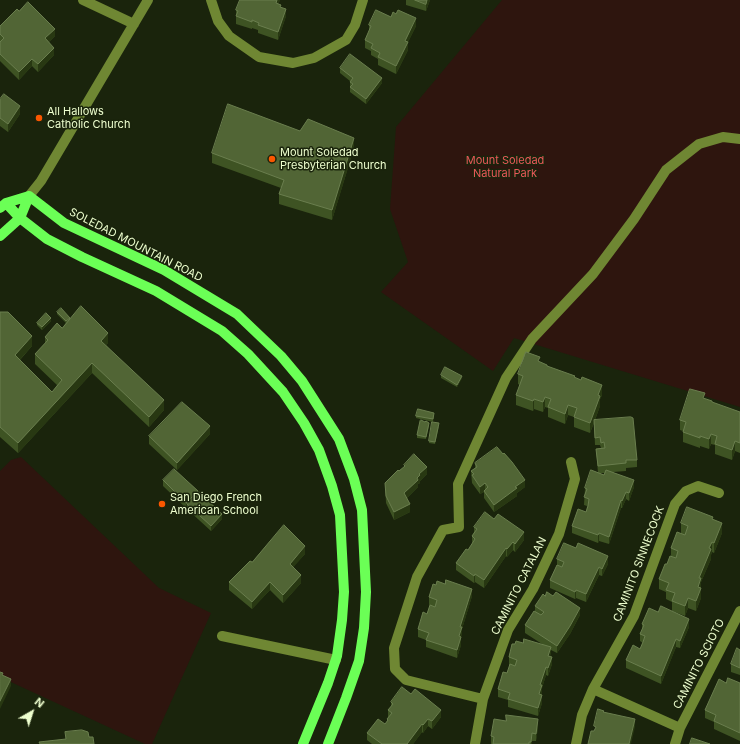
<!DOCTYPE html>
<style>
body{margin:0}
#map{position:relative;width:740px;height:744px;overflow:hidden;background:#1a240c;font-family:Inter,sans-serif}
canvas{display:block}
.north{position:absolute;left:12px;top:692px;width:40px;height:40px;-webkit-text-stroke:3px #1a240c;paint-order:stroke;rotate:39deg;font-size:11px;font-weight:700;line-height:16px;text-align:center;color:#eeffcf}
.north::after{content:'';display:block;margin:auto;width:14px;height:18px;background:#eeffcf;clip-path:polygon(50% 0,100% 100%,50% 72%,0 100%)}
</style>
<div id="map">
<canvas width="740" height="744"></canvas>
<div class="north">N</div>
</div>
<script>
const g = document.querySelector('canvas').getContext('2d');
g.lineJoin = 'round';
function paint(path, color) { g.fillStyle = color; g.fill(path, 'evenodd'); }
function trace(path, color, width, dash) { g.strokeStyle = color; g.lineWidth = width; g.lineCap = dash ? 'butt' : 'round'; g.setLineDash(dash || []); g.stroke(path); }
function drawText(font, color, halo, rows, align = 'center') {
  g.font = font + ' Inter,sans-serif'; g.lineWidth = 3; g.setLineDash([]); g.textBaseline = 'middle'; g.strokeStyle = halo; g.fillStyle = color; for (const [text, x, y, turn = 0] of rows) {
    g.save(); g.translate(x, y); g.rotate((+turn || 0) * Math.PI / 180); g.textAlign = isNaN(turn) ? turn : align; if (halo) g.strokeText(text, 0, 0); g.fillText(text, 0, 0); g.restore();
  }
}
paint(new Path2D(`
 M502 0H740V407L514 338 493 371 381 292 408 262 390 209 396 127Z
 M21 457 159 588 211 613 152 744H145L0 677V471L11 460Z`), '#2e150e');
trace(new Path2D(`
 M83 0 134 24
 M211 0 218 21 229 36 259 57 293 63 314 58 346 40 355 25 363 0
 M29 196 41 181 148 0
 M222 636 336 660
 M593 689 680 728
 M483 699 406 680 395 669 394 648 417 577 443 530 459 527 458 484 506 378 532 339 593 274 634 219 666 170 699 144 723 137 740 139
 M475 744 483 699 508 630 533 589 559 534 575 479 571 462
 M576 744 582 715 593 689 634 616 675 504 686 491 698 486 719 493
 M675 744 680 728 740 611`), '#6f8733', 10);
trace(new Path2D(`
 M29 196 64 223 164 270 237 314 281 356 302 381 339 439 354 479 362 510 366 592 364 628 359 661 346 698 328 744
 M6 203 20 218 47 239 82 257 156 291 222 331 248 354 283 392 304 423 319 450 332 486 340 515 344 592 342 620 337 656 328 683 303 744
 M0 208 6 203 29 196
 M0 236 20 218 29 196`), '#6bff56', 10);
paint(new Path2D(`
 M240 0H280L278 4 286 16 278 40 258 33V30L252 28V29L236 24V10Z
 M406 0H430L426 11 406 5Z
 M19 11 55 36 49 42 54 55 38 72 32 66 19 80 0 61V26Z
 M391 17 416 26 408 42V50L396 74 378 65V59L371 55V51L365 48V40L369 32V25Z
 M340 68 382 83 366 104 350 92V81L340 73Z
 M0 99 20 114 8 132 0 126Z
 M300 131 354 148 332 220 279 204V194L281 188 212 163V153Z
 M0 312 32 346 20 360 52 392 57 385 35 364V354L45 344V337L62 328 66 323 57 314V312L70 318 108 343 106 345 164 410 149 427 92 373 18 453 0 437Z
 M51 321 42 330 37 325V323Z
 M540 362 547 366 575 378 602 395 600 399V406L595 420 637 460V467L626 468V471L613 472 634 487 629 501 626 499 622 508H621L609 544 599 541 598 543 572 533V526L586 512 587 506 584 505 585 488 598 473 596 449 601 448 600 445H595L594 423 590 433 574 427V417L568 415 565 424 548 417V408L545 407 543 412 534 409 533 411 516 405V395L520 385 518 384V374ZM599 473H605L604 475Z
 M441 375 462 378 457 387 441 378Z
 M705 399 712 403 740 412V463V453L735 451 732 460 715 454V445L711 444 709 449 700 446V448L683 442V431L680 430V420Z
 M434 415 433 422 416 418V416Z
 M425 422 429 426 426 439 417 438V435Z
 M439 426 435 444 429 443V441Z
 M210 434 177 470 149 444V436Z
 M475 463 525 487 517 493V496L494 512 484 498V492L480 494 472 483 471 471 475 468Z
 M404 465 427 474 420 481V483L418 484V487L407 498 410 512 394 520 386 503 385 483 404 467Z
 M163 480 198 493 222 519 211 531 187 509V507L186 508 163 486Z
 M713 519 722 533 714 553 712 552 711 555V559L701 582V598L696 611 688 608 685 616 672 611V602L666 599V592L659 589V579L667 564 671 556V548L681 533V523Z
 M474 527 524 540 515 552 513 550 507 557 506 556 484 588 475 582 474 583 456 570V563L468 550 472 544V536L474 532Z
 M305 554 293 567 301 583 283 603 270 590 252 609 229 590V582L252 562Z
 M557 559 608 564 602 576 599 575 586 602 576 598 575 599 550 588V580L557 565Z
 M472 596 462 629 461 637V645L457 658 426 647V640L418 637V629L427 614 430 605H429V597Z
 M535 606 580 615 570 634 557 653 551 650 550 656 552 664 548 676 546 675 542 688 541 695 542 703 538 716 508 707V700L498 697V689L507 673 510 665H509V657L515 644 523 643 542 644 525 633V625L535 612Z
 M642 624 689 627 680 648 676 647 661 684 626 668V660L640 649 643 643 640 641V634L642 630Z
 M740 650V675L731 672V664Z
 M726 683H740V741L714 729V722L705 718V710Z
 M391 702 441 717 432 729 428 726 423 733 422 732 413 744H372L367 740V733L385 724 387 722V719L388 718V710L391 707Z
 M538 727 536 741H532V744H491V736Z`), '#3e5323');
paint(new Path2D(`
 M277 0H280L276 11V3Z
 M427 0H430L426 11V4Z
 M286 9V16L278 40V32Z
 M416 18V26L408 42V50L396 74V66L405 41Z
 M55 29V36L45 46V38Z
 M54 48V55L38 72V64Z
 M32 59V66L19 80V72Z
 M382 78V83L366 104V99Z
 M20 106V114L8 132V124Z
 M354 138V148L332 220V210Z
 M51 318V321L42 330V327Z
 M108 333V343L101 351V341Z
 M32 336V346L15 365V355Z
 M92 363V373L18 453V443Z
 M462 376V378L457 387V385Z
 M602 385V395L600 399V406L590 433V423L598 395Z
 M545 397V407L543 412V402Z
 M534 399V409L533 411V401Z
 M164 400V410L149 427V417Z
 M568 405V415L565 424V414Z
 M210 426V434L177 470V463Z
 M711 434V444L709 449V439Z
 M735 441V451L732 460V450Z
 M427 467V474L420 481V483L418 484V487L404 501V493L417 478 419 474Z
 M525 480V487L517 493V496L494 512V505L515 487Z
 M634 480V487L629 501V493Z
 M485 483V491H484V492L480 494V487Z
 M198 491V496L187 504V507L186 508V503Z
 M626 492V499L622 508V501Z
 M621 500V508L609 544V537Z
 M410 504V512L394 520V512Z
 M222 514V519L211 531V526Z
 M722 523V533L714 553V543Z
 M524 532V540L515 552V544Z
 M599 533V541L598 543V535Z
 M513 542V550L507 557V549Z
 M712 542V552L711 555V559L701 582V598L696 611V601L699 578Z
 M305 546V554L290 571V564Z
 M506 548V556L484 588V580Z
 M608 556V564L602 576V569Z
 M599 567V575L586 602V594Z
 M475 574V582L474 583V576Z
 M301 575V583L283 603V595Z
 M270 582V590L252 609V602Z
 M472 589V596L462 629V635L459 644V636L460 627Z
 M576 590V598L575 599V592Z
 M688 598V608L685 616V606Z
 M580 608V615L570 634 557 653V646Z
 M689 619V627L680 648V641Z
 M461 637V645L457 658V650Z
 M676 639V647L661 684V676Z
 M551 647V654L548 663V656Z
 M552 657V664L548 676V668Z
 M546 667V675L542 688V693L539 702V694L540 685Z
 M11 679V686L0 709V701Z
 M542 695V703L538 716V708Z
 M441 710V717L432 729V721Z
 M428 719V726L423 733V725Z
 M538 719V727L536 741V734Z
 M635 719V727L631 744H629Z
 M422 724V732L413 744H407Z
 M532 733V744H531Z`), '#283812');
const building = new Path2D(`
 M240 0H277L276 3 281 5 280 7 286 9 278 32 258 25 259 23 252 20V22L236 16 238 11 236 10Z
 M415 0H427L426 4Z
 M28 2 55 29 45 38 54 48 38 64 32 59 19 72 0 54V42L4 38 0 34V26L17 9 19 11Z
 M376 10 391 17 393 12 396 14 398 10 416 18 405 41 408 42 396 66 378 57 380 53 371 48 373 44 365 40 371 26 369 25Z
 M350 54 382 78 366 99 350 87 353 84 350 82 353 78 340 68Z
 M4 94 20 106 8 124 0 118V99Z
 M228 104 300 131 308 119 354 138 332 210 279 194 284 180 212 153Z
 M81 306 108 333 101 341 164 400 149 417 92 363 18 443 0 427V312H8L32 336 15 355 52 392 62 380 35 354 48 340 45 337 57 323 62 328Z
 M61 308 70 318 66 321 57 312Z
 M46 313 51 318 42 327 37 323Z
 M526 352 540 357 538 361 547 365V366L575 376 574 377 581 380 582 377 602 385 598 395 600 396 590 423 574 417 577 408 568 405 565 414 548 407 551 399 545 397 543 402 534 399 533 401 516 395 523 376 518 374Z
 M445 367 462 376 457 385 441 375Z
 M690 389 705 393 703 398 712 401V402L740 412V443L735 441 732 450 715 444 717 436 711 434 709 439 700 436V438L683 432 686 422 680 420Z
 M182 402 210 426 177 463 149 436Z
 M418 409 434 413 433 419 416 416Z
 M631 417 633 418 637 460H626V463L598 466 596 449 605 448 604 442 601 443 600 437 595 438 594 420Z
 M421 420 425 422 426 421 429 423 426 437 417 435 420 421Z
 M432 422 439 423 435 442 429 441Z
 M497 447 503 454 504 453 512 462 525 480 515 487 517 488 494 505 484 491 488 487 485 483 480 487 472 475 474 474 471 471 477 467 475 463Z
 M414 454 427 467 419 474 420 475 417 478 418 480 404 493 410 504 394 512 386 496 385 483 398 470 399 471 405 466 404 465Z
 M174 469 198 491 186 503 163 480Z
 M591 470 604 475 606 470 634 480 629 493 626 492 622 501 621 500 609 537 599 533 598 535 572 526 578 509 586 512 588 506 589 499 584 497 587 489 585 488Z
 M199 492 222 514 211 526 187 504Z
 M687 507 713 517 712 519 722 523 714 543 712 542 709 548 711 549 699 578H701L698 587 701 588 696 601 688 598 685 606 672 601 675 593 666 590 669 583 659 579 665 564H667L670 556 676 558 678 551 671 548 677 532 685 535 688 526 681 523Z
 M485 512 494 519 498 514 524 532 515 544 513 542 507 549 506 548 484 580 475 574 474 576 456 563 466 549 468 550 475 539 472 536 477 529 474 527Z
 M284 525 305 546 290 564 301 575 283 595 270 582 252 602 229 582 250 561 252 562Z
 M564 543 576 548 578 543 608 556 602 569 599 567 586 594 576 590 575 592 550 580 557 565 562 567 564 562 557 559Z
 M446 580 472 589 460 627H462L459 636 461 637 457 650 426 640 429 633 418 629 423 612 427 614 430 605 435 607 437 600 429 597 433 584 436 585 437 581 445 584Z
 M547 592 553 596 556 592 580 608 570 626 557 646 525 625 534 611 541 615 544 612 535 606 543 594 545 596Z
 M661 606 689 619 680 641 676 639 661 676 626 660 633 645 640 649 643 642 645 636 640 634 644 625 642 624 649 608 658 612Z
 M524 639 551 647 548 656 552 657 548 668 546 667 540 685H542L539 694 542 695 538 708 508 699 510 693 498 689 503 672 507 673 510 664 515 666 517 660 509 657 512 644H515L516 641 523 643Z
 M737 648 740 650V668L731 664Z
 M0 672 3 673 2 675 11 679 0 701Z
 M728 678 740 683V733L714 721 716 715 705 710 719 679 726 683Z
 M402 687 411 694 415 689 441 710 432 721 428 719 423 725 422 724 407 744H382L367 733 378 719 385 724 388 720 387 719 392 713 388 710 393 704 391 702Z
 M598 709 604 711 603 712 635 719 629 744H588L591 731H594L596 727 594 726Z
 M506 715 538 719 536 734 532 733 531 742H529V744H493L494 737 491 736 494 719 506 721Z
 M82 730 88 732 89 737H93L94 744H40L39 742 66 739 65 732Z
 M692 738 710 744H690Z`);
paint(building, '#516535');
trace(building, '#6a7e4e', 1);
for (const [x, y, r, color] of [
 [39,118,4,"#fa5700"],
 [272,159,4,"#fa5700"],
 [162,504,4,"#fa5700"]
]) { const dot = new Path2D(); dot.arc(x, y, r, 0, 2 * Math.PI); g.fillStyle = color; g.fill(dot); trace(dot, '#1a240c', 1.5); }
drawText('11px', '#eeffcf', '#1a240c', [
 ["All Hallows",47,112],
 ["Catholic Church",47,125],
 ["Mount Soledad",280,153],
 ["Presbyterian Church",280,166],
 ["San Diego French",170,498],
 ["American School",170,511]
], 'left');
drawText('11px', '#ea595a', '#1a240c', [
 ["Mount Soledad",505,161],
 ["Natural Park",505,174]
]);
drawText('11px', '#eeffcf', '#1a240c', [
 ["SOLEDAD MOUNTAIN ROAD",136,245,27],
 ["CAMINITO SINNECOCK",639,564,-69],
 ["CAMINITO CATALAN",519,586,-63],
 ["CAMINITO SCIOTO",699,664,-63]
]);
</script>
